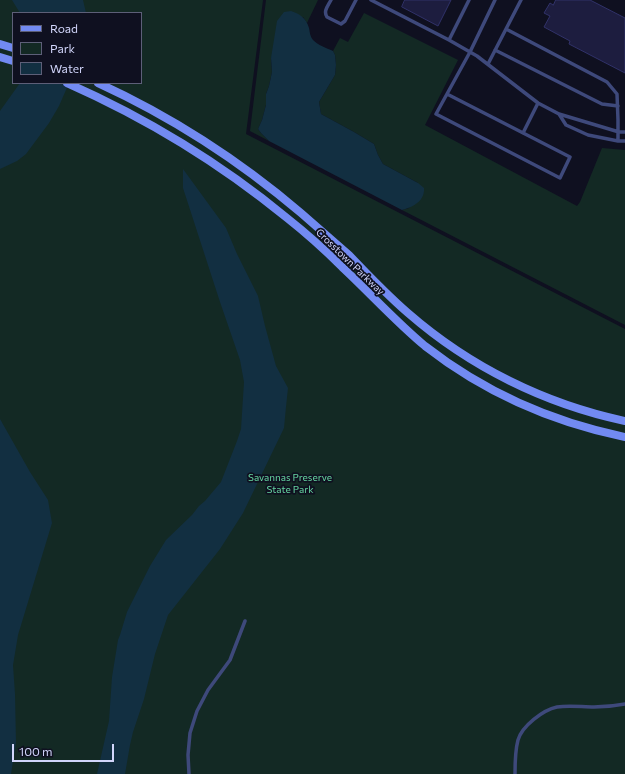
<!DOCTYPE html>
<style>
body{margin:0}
#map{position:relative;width:625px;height:774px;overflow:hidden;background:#0f1020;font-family:Commissioner,sans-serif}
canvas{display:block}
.legend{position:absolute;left:12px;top:12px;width:130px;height:72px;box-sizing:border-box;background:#0f1020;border:1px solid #5d5f78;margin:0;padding:5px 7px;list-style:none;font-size:12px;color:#d2d6fb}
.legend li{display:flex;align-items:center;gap:8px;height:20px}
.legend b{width:20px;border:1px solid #5d5f78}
.scale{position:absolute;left:12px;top:744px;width:102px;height:18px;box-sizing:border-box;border:2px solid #d2d6fb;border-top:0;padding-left:5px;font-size:12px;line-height:14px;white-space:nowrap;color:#d2d6fb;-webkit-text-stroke:3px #0f1020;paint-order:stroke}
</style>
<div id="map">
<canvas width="625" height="774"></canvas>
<ul class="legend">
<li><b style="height:5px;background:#728af2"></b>Road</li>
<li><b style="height:11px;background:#132924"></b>Park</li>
<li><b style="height:11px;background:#122f41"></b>Water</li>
</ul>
<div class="scale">100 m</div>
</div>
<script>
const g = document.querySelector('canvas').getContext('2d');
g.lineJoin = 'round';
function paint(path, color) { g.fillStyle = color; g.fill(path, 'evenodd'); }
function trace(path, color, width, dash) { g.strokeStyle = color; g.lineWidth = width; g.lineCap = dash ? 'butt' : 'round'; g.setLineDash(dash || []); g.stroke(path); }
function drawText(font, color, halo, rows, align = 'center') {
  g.font = font + ' Commissioner,sans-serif'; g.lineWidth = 3.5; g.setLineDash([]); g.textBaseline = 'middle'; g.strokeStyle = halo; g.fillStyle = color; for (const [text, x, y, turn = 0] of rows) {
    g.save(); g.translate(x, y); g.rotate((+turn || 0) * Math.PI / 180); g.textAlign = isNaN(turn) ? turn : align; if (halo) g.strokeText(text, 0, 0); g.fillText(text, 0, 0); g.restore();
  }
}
paint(new Path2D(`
 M0 0H263L246 134 625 329V774H0ZM13 13H141V83H13Z
 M266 0H318L307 23 303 17 271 58 272 72 269 86 266 94V105L262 120 258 129 261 133 269 141 250 131Z
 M364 13 458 60 425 125 577 206 580 202 602 148 625 150V325L402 210 409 208 418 183 383 164 378 155 374 144 354 132 321 114 319 102 335 75 336 65 335 55 333 51 340 38 348 42Z`), '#132924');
paint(new Path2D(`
 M12 0H83L86 13H20Z
 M291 11C300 14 306 18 309 28 310 33 310 36 313 40 318 45 326 48 333 51L335 55 336 65 335 75 319 102 321 114 354 132 374 144 378 155 383 164 418 183 424 188C425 201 413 207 402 210L269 141 261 133 258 129 262 120 266 105V94L269 86 272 72 271 58 277 21 284 12Z
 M20 83H69L59 106 49 123 26 154 17 161 0 169V111Z
 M183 169 226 228 237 254 258 296 265 326 276 366 288 388 286 407 284 428 243 513 220 549 168 615 155 654 144 699 133 732 130 745 125 774H97L109 721 112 677 118 640 120 635 127 612 150 566 166 540 192 515 199 506 205 501 221 482 237 441 241 429 244 382 240 360 220 302 183 188Z
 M0 419 30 472 48 500 52 523 18 635 13 665 15 694 16 743 11 774H0Z`), '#122f41');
const building = new Path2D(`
 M405 0H451L438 26 402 7Z
 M556 0H590L625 18V73L569 44 570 41 544 27 550 16 544 13 550 3 553 5Z`);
paint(building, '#1d1d3f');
trace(building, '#313269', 1);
trace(new Path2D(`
 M331 0C328 6 323 11 327 17L341 24 345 21 356 0
 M371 0 449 40 469 0
 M521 0 506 29 607 82 617 94 618 120V141
 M449 40 477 56 538 103 559 114 619 132H625
 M495 50 602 104 618 106
 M488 64 506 29
 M447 94 570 157 560 178 436 114 470 52 495 0
 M559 114 566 125 588 135 618 141H625
 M523 133 538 103
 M189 774 188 755 190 733 197 711 208 690 230 660 245 621
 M515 774C515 763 515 751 518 740 522 726 543 710 557 707 569 705 582 707 594 707 604 707 615 706 625 704`), '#3e497b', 3.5);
trace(new Path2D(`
 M0 44 13 48
 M0 57 13 61
 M67 83C146 118 220 163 287 218 306 233 325 250 342 267 370 293 396 322 425 346 484 392 552 422 625 437
 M98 83C170 116 241 162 301 213 317 227 333 241 349 255 368 275 387 295 408 313 470 367 545 404 625 421`), '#728af2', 8);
drawText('10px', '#d2d6fb', '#0f1020', [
 ["Crosstown Parkway",350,262,44]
]);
drawText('10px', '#65d4a0', '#0f1020', [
 ["Savannas Preserve",290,478],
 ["State Park",290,490]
]);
</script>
